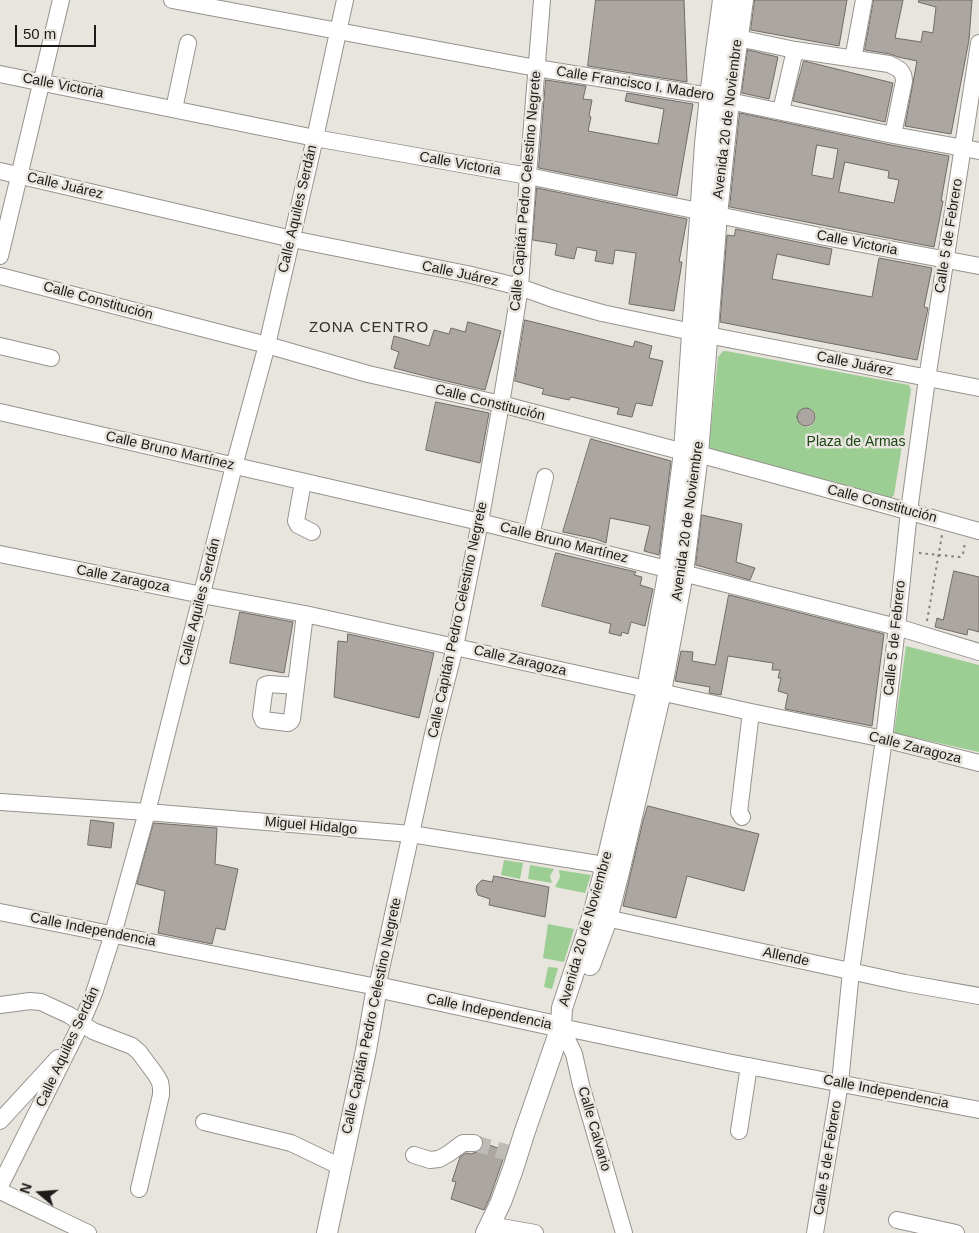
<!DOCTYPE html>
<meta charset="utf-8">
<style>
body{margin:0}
#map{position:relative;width:979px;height:1233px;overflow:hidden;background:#e8e4de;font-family:Helvetica,sans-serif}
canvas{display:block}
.north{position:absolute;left:15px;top:1168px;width:50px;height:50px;-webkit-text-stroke:4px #e8e4de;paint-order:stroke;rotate:288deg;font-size:14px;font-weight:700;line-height:20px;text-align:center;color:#1c1b19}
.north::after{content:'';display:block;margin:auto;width:18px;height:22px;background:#1c1b19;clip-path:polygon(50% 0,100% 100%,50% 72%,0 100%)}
.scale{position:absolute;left:15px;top:25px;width:81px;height:22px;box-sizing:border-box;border:2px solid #1c1b19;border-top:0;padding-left:6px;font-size:15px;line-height:18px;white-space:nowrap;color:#1c1b19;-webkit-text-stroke:4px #e8e4de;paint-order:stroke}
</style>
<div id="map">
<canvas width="979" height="1233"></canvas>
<div class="north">N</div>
<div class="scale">50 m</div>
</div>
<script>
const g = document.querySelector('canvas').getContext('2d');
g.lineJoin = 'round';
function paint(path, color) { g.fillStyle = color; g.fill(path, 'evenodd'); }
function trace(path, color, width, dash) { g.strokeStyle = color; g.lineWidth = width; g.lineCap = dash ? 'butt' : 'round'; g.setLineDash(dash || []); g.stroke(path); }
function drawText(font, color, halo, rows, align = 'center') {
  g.font = font + ' Helvetica,sans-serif'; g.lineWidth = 5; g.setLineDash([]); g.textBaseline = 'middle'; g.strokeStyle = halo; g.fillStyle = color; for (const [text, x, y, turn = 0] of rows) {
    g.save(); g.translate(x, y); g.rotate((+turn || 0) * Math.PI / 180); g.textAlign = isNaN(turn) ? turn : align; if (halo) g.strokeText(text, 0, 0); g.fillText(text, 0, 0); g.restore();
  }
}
paint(new Path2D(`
 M723 351H726L909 385 911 390 894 495 890 499 711 450 709 446 718 357ZM803 408 811 409C818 414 817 422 809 427L802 426 797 420 798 413Z
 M906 646 979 665V752L894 733Z
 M504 860 523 863 520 879 501 875Z
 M530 865 554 869 550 876 552 883 528 879Z
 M559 870 591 875 585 893 555 887 560 877Z
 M548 924 574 929 564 962 543 958Z
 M548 967 558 968 552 989 544 987Z`), '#9ccd93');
const building = new Path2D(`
 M596 0H684L687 82 588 66Z
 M755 0H847L839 46 751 30Z
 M874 0H903L895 38 921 42 923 31 933 33 936 7 918 2 919 0H972L969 40 951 134 905 126 917 61 898 57 890 54 865 50Z
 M748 50 778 57 769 99 742 93Z
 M804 61 893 83 885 122 793 101Z
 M546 80 586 86 583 99 592 100 589 116 591 117 588 131 658 144 664 109 625 101 627 93 693 104 677 196 539 168Z
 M740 113 891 145 949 156 941 201H943L934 247 730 207ZM817 145 838 149 833 179 812 175ZM845 162 889 171 888 178 899 180 894 203 839 192Z
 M537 188 687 219 679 262H682L674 311 629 304 636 253 615 250 613 264 595 261 597 251 577 247 574 259 555 255 557 244 533 240Z
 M736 229 832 249 829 265 777 254 772 279 872 297 879 258 932 268 924 307 928 308 917 360 720 322 727 235 734 236Z
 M525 320 633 347 635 341 652 346 649 358 663 361 652 406 636 403 632 417 617 414 619 408 571 397 569 400 542 394 544 389 515 381Z
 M468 322 501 331 485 390 429 377 394 368 399 352 391 349 394 336 429 346 434 330 449 334 451 328 465 332Z
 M436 402 489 413 480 463 426 450Z
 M797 417a9 9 0 1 1 18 0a9 9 0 1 1-18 0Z
 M591 439 671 461 659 555 644 551 650 526 610 518 606 543 596 539 563 532Z
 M702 515 742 524 736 562 755 568 750 580 696 565Z
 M556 553 636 572 634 575 642 577 640 585 653 589 645 626 631 622 628 634 622 632 621 636 609 633 611 624 542 606Z
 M954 571 979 577V632L968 629 967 635 935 627 937 618 943 620Z
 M729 595 884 634 872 726 785 709 788 694 778 691 781 678H778L780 670H772L773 663 728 656 721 695 709 693 710 687 675 681 681 651 693 652 692 661 715 665Z
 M240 612 293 622 284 673 230 663Z
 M348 634 434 653 419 718 334 697 338 641 347 642Z
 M648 806 759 834 744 891 687 876 676 918 623 906 643 821Z
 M91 820 114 823 111 848 88 845Z
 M154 823 217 828 215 864 238 869 225 930 216 928 212 944 158 933 165 891 137 884Z
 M494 876 549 887 545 917 489 905 490 899 478 895 476 890 477 885 482 880 492 882Z
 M484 1143 506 1151 490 1197 484 1210 451 1199 456 1182 452 1181 460 1157 466 1153 471 1154 479 1151 483 1148Z`);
paint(building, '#aba6a1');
trace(building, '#706b67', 1);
trace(new Path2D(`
 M474 1143 509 1153`), '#bfbcb7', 16, [16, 8]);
const minor = new Path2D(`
 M172 0 536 68 710 96 729 101 893 135 979 151
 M738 38 795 50 889 64C897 68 904 70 904 81L893 135
 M853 59 864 0
 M0 74 315 138 528 176 825 237 979 266
 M174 109 188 43
 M781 111 795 50
 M0 171 292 239 467 274 520 287 553 299 602 313 692 332 979 388
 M0 256C21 171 40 85 61 0
 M0 276 267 345 368 374 501 404 684 452 698 454 889 506 979 531
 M0 346 51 358
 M0 412 480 522 897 627 979 652
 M303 482 296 521 298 525 312 532
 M531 535 545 477
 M0 554 202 595 305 614 751 712 884 739 979 763
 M296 686 269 684 265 685 261 715 263 720 288 723 291 721 292 719 305 614
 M0 802 147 812 411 834 617 867
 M742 817 739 812 751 712
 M0 912 377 987 433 734 455 647 480 522 501 404 520 287 528 176 542 0
 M597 916 905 983 979 996
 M0 1005 30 1001 41 1002 69 1015 93 1031 132 1046 139 1052 156 1075 160 1082 161 1088V1095L139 1189
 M561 1027 727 1062 979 1110
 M561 1027 574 1054 581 1085 624 1233
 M0 1121 58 1058
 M204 1122 291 1143 341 1167
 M739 1131 749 1066
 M414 1155 430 1160 439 1159 448 1154 463 1143H474
 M0 1186 81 1024 94 993 113 934 147 812 234 466 267 345 315 138 345 0
 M0 1191 88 1233
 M897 1220 956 1233
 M490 1225 535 1233
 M815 1233 840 1083 851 971 884 739 897 627 909 511 927 379 979 43`);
const major = new Path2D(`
 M590 965 607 919 620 868 661 692 683 573 698 454 717 215 729 101 743 0
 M327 1233 366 1050 377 987 561 1027
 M486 1233 501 1202 513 1169 524 1134 561 1027 562 1008 593 915 606 865 647 690 669 569 684 452 705 144 710 96 723 0`);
trace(minor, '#96938d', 18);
trace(major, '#96938d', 22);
trace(new Path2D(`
 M919 553 960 557 963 554 965 542
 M927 621 942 535`), '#817f7b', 2, [2.5, 4]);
trace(minor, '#fff', 16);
trace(major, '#fff', 20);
drawText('14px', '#1c1b19', '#e8e4de', [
 ["Calle Francisco I. Madero",635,84,9],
 ["Calle Victoria",63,86,11],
 ["Avenida 20 de Noviembre",728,119,-83],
 ["Calle Victoria",460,164,10],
 ["Calle Juárez",65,186,13],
 ["Calle Capitán Pedro Celestino Negrete",526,191,-85],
 ["Calle Aquiles Serdán",298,209,-77],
 ["Calle 5 de Febrero",949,236,-81],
 ["Calle Victoria",857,243,11],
 ["Calle Juárez",460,274,12],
 ["Calle Constitución",98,301,15],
 ["Calle Juárez",855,364,11],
 ["Calle Constitución",490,403,14],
 ["Calle Bruno Martínez",170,451,13],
 ["Calle Constitución",882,504,15],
 ["Avenida 20 de Noviembre",688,521,-82],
 ["Calle Bruno Martínez",564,543,14],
 ["Calle Zaragoza",123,579,11],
 ["Calle Aquiles Serdán",200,602,-76],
 ["Calle Capitán Pedro Celestino Negrete",458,620,-78],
 ["Calle 5 de Febrero",895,638,-84],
 ["Calle Zaragoza",520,661,13],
 ["Calle Zaragoza",915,748,14],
 ["Miguel Hidalgo",311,826,5],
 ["Avenida 20 de Noviembre",586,929,-74],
 ["Calle Independencia",93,930,11],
 ["Allende",786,957,12],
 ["Calle Independencia",489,1012,12],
 ["Calle Capitán Pedro Celestino Negrete",372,1016,-78],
 ["Calle Aquiles Serdán",68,1047,-65],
 ["Calle Independencia",886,1092,11],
 ["Calle Calvario",594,1129,74],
 ["Calle 5 de Febrero",828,1158,-81]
]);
drawText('14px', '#1c4515', '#e8e4de', [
 ["Plaza de Armas",856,442]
]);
g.letterSpacing = '1px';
drawText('15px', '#35322d', '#e8e4de', [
 ["ZONA CENTRO",369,328]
]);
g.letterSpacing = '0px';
</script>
